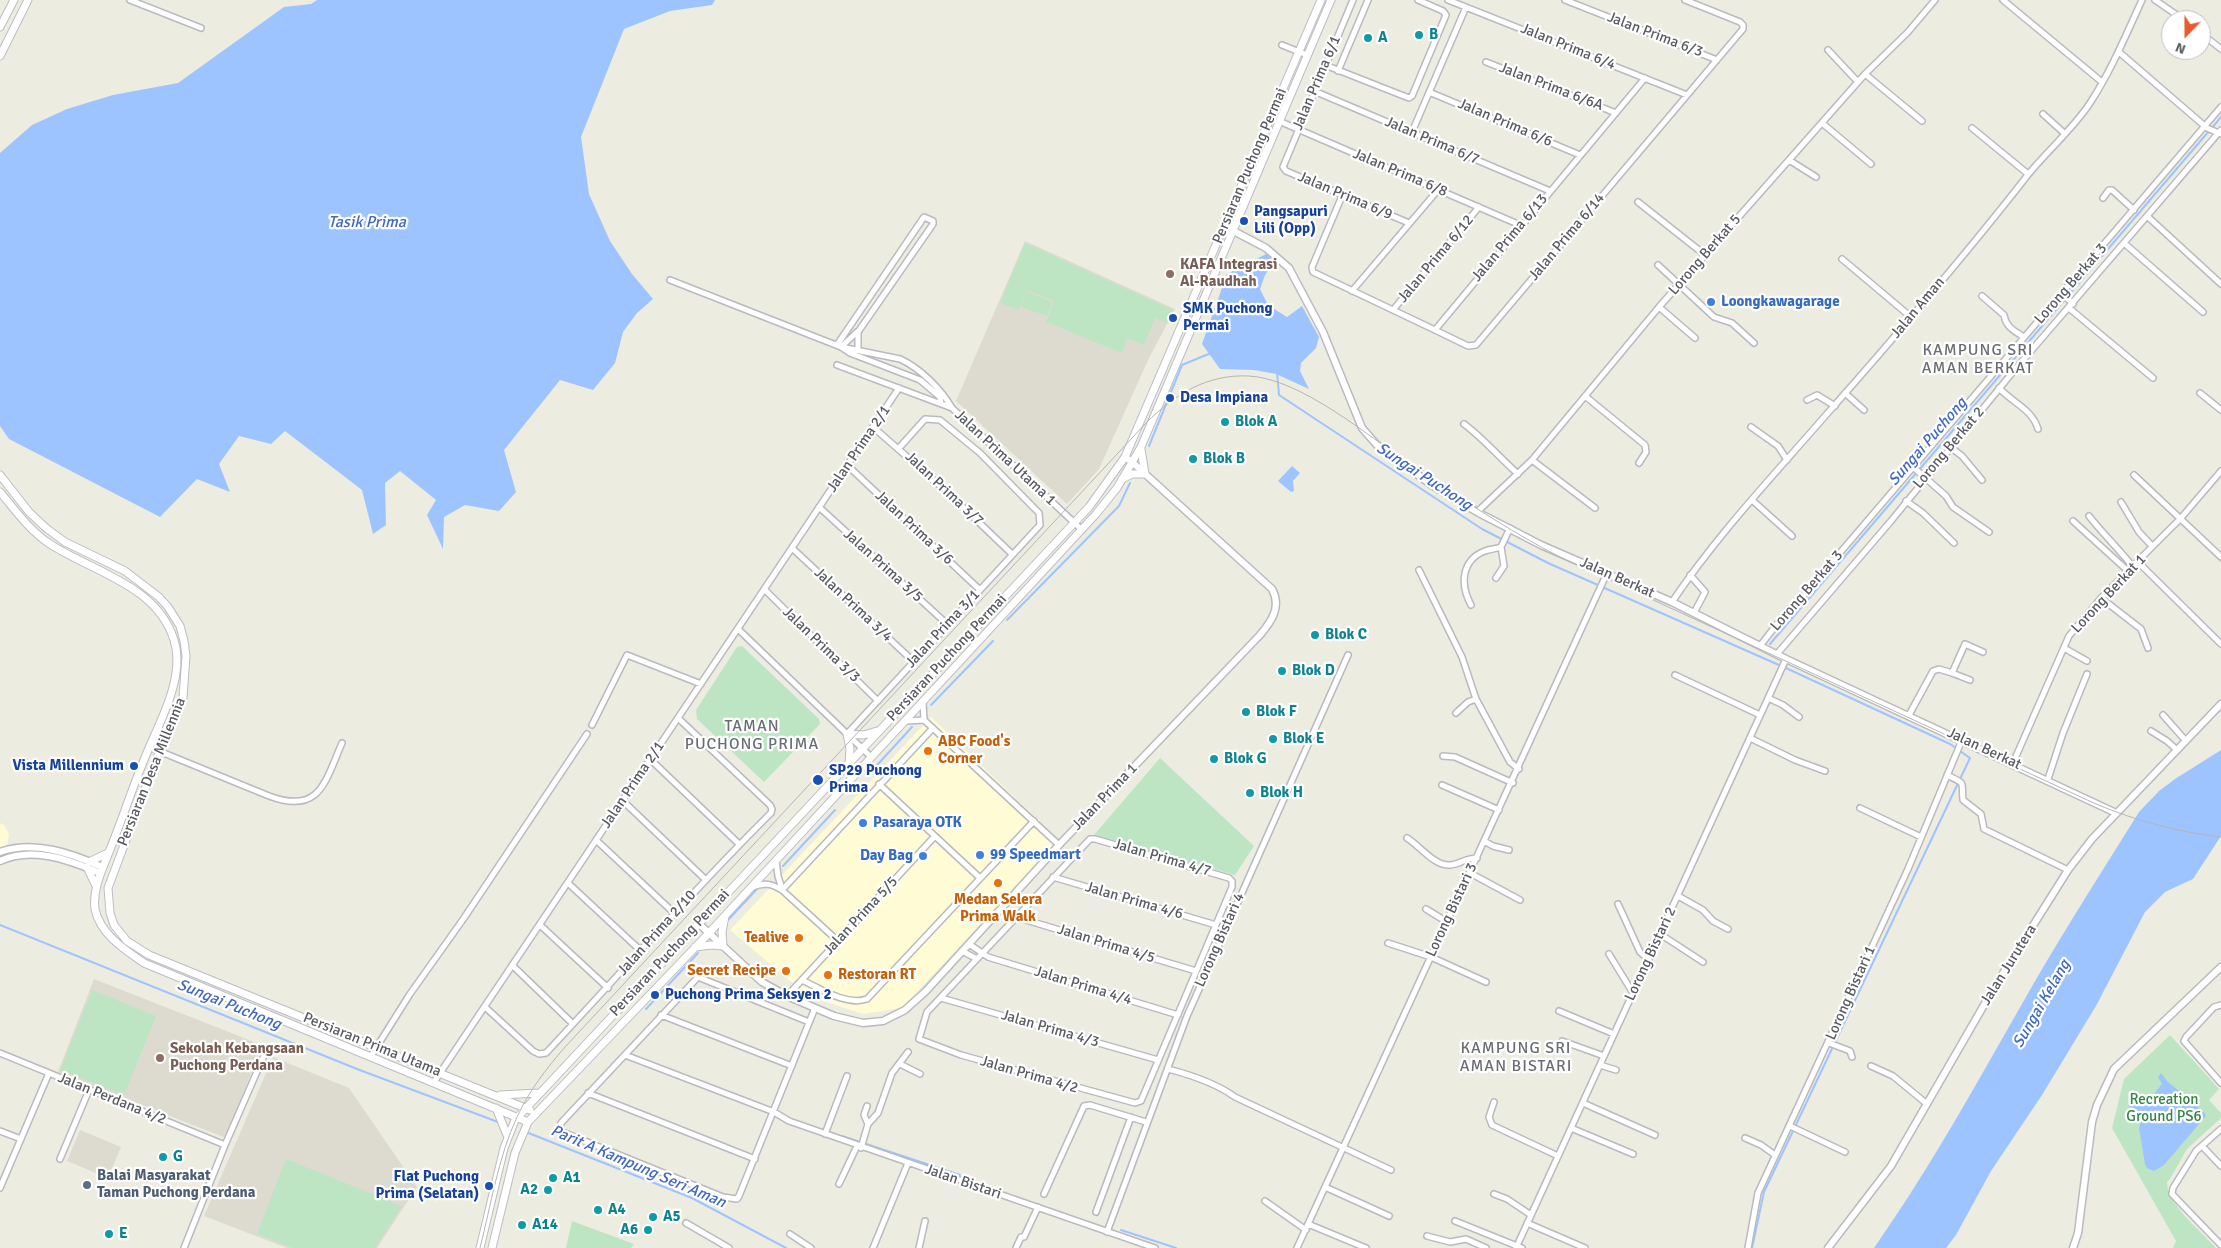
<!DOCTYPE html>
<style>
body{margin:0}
#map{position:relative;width:2221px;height:1248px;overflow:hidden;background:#edece1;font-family:Signika,sans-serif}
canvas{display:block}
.north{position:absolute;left:2161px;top:10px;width:50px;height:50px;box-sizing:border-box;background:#fff;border:1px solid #bdbec0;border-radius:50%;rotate:202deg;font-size:14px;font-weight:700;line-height:20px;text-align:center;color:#595c62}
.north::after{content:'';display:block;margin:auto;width:18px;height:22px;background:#e95b2b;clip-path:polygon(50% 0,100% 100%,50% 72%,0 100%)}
</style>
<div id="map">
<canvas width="2221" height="1248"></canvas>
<div class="north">N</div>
</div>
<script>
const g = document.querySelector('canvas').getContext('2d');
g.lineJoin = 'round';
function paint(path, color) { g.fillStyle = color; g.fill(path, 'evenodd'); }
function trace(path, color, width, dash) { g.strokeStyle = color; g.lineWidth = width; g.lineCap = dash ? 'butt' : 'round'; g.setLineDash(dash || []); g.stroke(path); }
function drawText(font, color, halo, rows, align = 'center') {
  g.font = font + ' Signika,sans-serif'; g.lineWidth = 4.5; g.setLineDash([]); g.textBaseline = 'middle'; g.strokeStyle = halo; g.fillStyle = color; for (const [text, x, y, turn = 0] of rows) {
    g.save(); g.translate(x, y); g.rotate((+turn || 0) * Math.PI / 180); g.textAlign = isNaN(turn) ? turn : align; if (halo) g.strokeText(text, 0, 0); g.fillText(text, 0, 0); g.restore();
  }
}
paint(new Path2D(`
 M931 717 1059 840 902 1008 863 1014 808 996 730 930Z
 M0 823 4 825 9 834 7 845 0 848Z`), '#fefbd5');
paint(new Path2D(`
 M1025 241 1175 309 1149 358 1099 469 1067 504 956 401Z
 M94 979 262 1045 226 1138 58 1072Z
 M273 1057 349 1088 417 1187 377 1248H287L204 1216Z
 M80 1130 121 1147 108 1178 67 1161Z`), '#dddbcf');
paint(new Path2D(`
 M1025 243 1173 310 1166 323 1155 318 1144 345 1127 338 1122 353 1046 322 1054 301 1027 290 1019 310 1000 303Z
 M1027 292 1052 302 1047 316 1021 307Z
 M742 646 819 719 820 724 764 782 697 719 696 710 737 647Z
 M1160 758 1254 846 1235 875 1094 835Z
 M92 990 156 1016 124 1095 60 1070Z
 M2170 1035 2219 1089 2209 1100 2221 1113V1118L2187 1149 2170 1179 2167 1182C2167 1204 2201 1231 2216 1248H2173L2176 1241 2112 1128 2124 1079Z
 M286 1159 402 1206 375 1248H293L257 1234Z
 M572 1221 634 1244 631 1248H566Z`), '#bde5c4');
paint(new Path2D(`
 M317 0H715L712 5 670 11 624 29 581 137 589 194 610 241 632 274 653 299 637 313 623 332 615 363 593 390 560 380 504 450 516 492 499 511 465 505 444 517 443 549 427 515 436 500 400 471 385 483 386 525 373 534 362 490 285 431 271 444 239 436 219 464 230 492 197 479 160 517 9 439 0 426V153L32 125 67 109 113 95 178 83 284 7 311 4Z
 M1266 254 1276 260 1265 275 1260 289 1268 305 1287 317 1302 306 1319 337 1316 348 1301 363 1300 371 1309 389 1276 374 1254 370 1220 369 1202 344 1227 274Z
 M1292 466 1300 473 1293 481 1294 491 1291 492 1278 481Z
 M2221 750V836L2193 879 2165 892 2145 912 2096 1006 2042 1095 1991 1171 1956 1235 1946 1248H1874C1935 1161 1985 1068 2038 976 2070 921 2105 867 2139 812L2159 791 2175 779Z
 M2161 1073 2167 1081 2204 1112 2206 1116 2164 1165 2154 1171 2147 1168 2145 1164 2139 1128 2142 1118 2141 1114 2128 1106 2133 1101 2144 1106 2162 1084 2158 1077Z`), '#9ec4ff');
trace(new Path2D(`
 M2212 128 2221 117
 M1277 372 1279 395 1482 529 1548 563 1788 669 1950 744 1970 758 1764 1192 1752 1248
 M1149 446 1182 365 1211 353
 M1007 620 1119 506 1130 483
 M1770 644 2209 131
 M931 705 993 641
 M868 775 912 727
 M783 866 835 810
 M728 920 757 889
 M0 925 357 1069 498 1122
 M646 1009 698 953
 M526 1132 692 1198 786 1248
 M842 1136 960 1175
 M1121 1230 1176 1248`), '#9ec4ff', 2);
const minor = new Path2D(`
 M130 0 201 28
 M1353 0 1283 167 1286 171 1409 223
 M1448 0 1687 95
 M1565 0 1717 60
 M2003 0 2102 82
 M2155 0 2184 20
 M2201 33 2221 49
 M1282 45 1307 55
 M1828 50 1858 82
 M2119 52 2207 128 2221 134
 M1486 62 1616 113
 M1325 65 1409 98 1412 96 1446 15 1443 11 1418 0
 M1338 71 1368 0
 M1865 74 1922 121
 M1314 91 1550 191
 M1429 92 1580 155
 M2043 114 2064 133
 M1279 121 1520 225
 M1822 123 1871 164
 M1972 128 2028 174
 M1412 132 1466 7
 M1789 160 1816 177
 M1342 196 1312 267 1313 272 1435 330 1645 78
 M2103 198 2109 190H2112L2134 210
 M1638 202 1705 255
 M2147 216 2221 284
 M2124 243 2203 312
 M1842 259 1911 317
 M1658 265 1714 317 1732 323 1754 343
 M670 280 841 347 900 359C920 368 941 389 952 408
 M1352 291 1438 190
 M2062 294 2073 304
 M1982 296 2004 315C2006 327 2014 331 2024 337
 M1659 307 1695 338
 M2069 308 2153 378
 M1393 310 1479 207
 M1435 330 1468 346 1476 345 1743 29V25L1740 22 1685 0
 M837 345 924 217 933 221V224L858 332V350
 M841 347 850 353 920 380 940 397 941 404
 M841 347 857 332
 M2002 363 2012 373
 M837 365 952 408 1082 530
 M1999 388C2013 403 2032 409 2038 429
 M1845 393 1864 410
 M2200 393 2221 410
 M1585 396 1645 445 1646 452 1639 463
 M1807 400 1817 395 1835 406
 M1464 424C1484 439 1499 457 1518 474
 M873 427 945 490 1012 554
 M1751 427 1778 446 1787 460
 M1950 447 1962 456 1982 480
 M1532 460 1595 508
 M848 466 980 590
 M1913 467 1946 496 1953 507 1989 532
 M2134 475 2221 557
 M1752 500 1792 536
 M1906 501 1923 513 1954 543
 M2121 502 2139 532 2152 546
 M819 507 947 624
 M1477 512 1532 460 1659 307 1865 74 1908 32 1935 0
 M2089 516C2103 534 2119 549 2133 567
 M2073 521 2128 571
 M792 548 913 661
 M2138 562 2221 644
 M1419 570 1462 657 1476 699 1510 762 1519 769
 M1690 575 1705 592 1694 613
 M1496 578 1504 566 1501 547 1510 528
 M765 590 878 701
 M2101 598 2141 629 2148 648
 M1672 602C1717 535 1773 476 1826 415 1895 337 1963 258 2027 176 2046 152 2074 128 2090 103 2111 71 2126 35 2142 0
 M1471 605C1460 585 1461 560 1485 551 1490 549 1495 549 1501 547
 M738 629 871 757
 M1760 646 1788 610 1803 596 2221 107
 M2064 648 2087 661
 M1777 654 1891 521 2012 373 2221 130
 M1952 673 1970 680
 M1675 675 1760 715
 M1768 698 1783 705 1799 717
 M923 702 924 720
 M1456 713 1468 702 1476 699
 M1909 715 1933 671 1939 669 1952 673 1965 644 1983 652
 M2163 715 2186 741
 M906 721 924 720 1059 845
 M592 725 627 655 701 684
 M2151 731 2167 741 2177 750
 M847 734 1040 525 1039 513 980 453 940 420 925 419 899 448
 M1750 738 1795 760 1825 771
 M149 747 269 796C320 815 325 782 342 743
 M1443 756 1455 757 1513 783
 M651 760 739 844
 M2013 763 2069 636 2101 598 2181 518 2221 471
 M1947 775C1967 785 1961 780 1963 800L1981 814 1984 829 2068 870
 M2048 779 2063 733 2087 674
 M879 784 980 878
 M1442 785 1499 810
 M623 801 706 880
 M1860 808 1921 837
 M1407 838C1420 846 1434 866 1450 865 1460 864 1466 858 1477 858
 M1090 839H1095L1229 878 1232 881V887L1141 1101 1135 1103 961 1055 919 1039 927 1012Z
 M596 840 674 913
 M1484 841 1493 846 1509 850
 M776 861 778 876 782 889
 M1470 873 1520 900
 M1053 877 1216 925
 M568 883 641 951
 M753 887C764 882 772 884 782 890L838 941
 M782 890 933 728
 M1678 896 1703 910 1713 921 1728 929
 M1618 904 1640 952 1649 960
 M1426 909 1447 922
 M1016 917 1196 971
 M540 925 608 988
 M1660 934 1703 962
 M1388 943 1431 957 1486 982
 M969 944 988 957 1178 1015
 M962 951 977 959
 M1609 954 1633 993
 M512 965 573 1024
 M802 980C821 989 846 1006 867 999L1034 821
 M787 996 935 836
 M941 998 1158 1060
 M2221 1005 2214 1007 2186 1037 2184 1041 2221 1083
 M485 1007 533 1051 539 1054 546 1053C621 973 693 890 771 813L772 809 770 805 678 718
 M1559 1011 1614 1034
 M661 1015 792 1066
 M809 1022 698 977 561 1123 560 1131 723 1197 737 1199 739 1196 815 1008
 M1562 1041 1604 1056
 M1829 1043 1850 1051 1852 1057
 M0 1053 225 1145
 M625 1055 774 1112 789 1121 1155 1248
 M371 1056 410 994 464 918 587 734
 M900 1064 920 1074
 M1600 1065 1616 1070
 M1871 1066 1893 1076 1927 1104
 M1168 1069C1191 1075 1216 1083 1235 1097L1391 1170
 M434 1082 899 388
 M588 1093 755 1159
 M1494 1102 1489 1117 1492 1125 1558 1156
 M1583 1103 1655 1135
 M868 1124 878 1113 892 1073 908 1052
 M1790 1126 1845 1152
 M1571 1128 1633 1154
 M2221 1129 2196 1151 2173 1188 2172 1194 2221 1245
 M0 1131 21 1139
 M825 1134 847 1076
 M1745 1138 1761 1145 1775 1155
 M2202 1146 2221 1166
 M861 1148 868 1124 864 1115 867 1106
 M60 1159 89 1090
 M839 1184 857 1146
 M1325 1187 1389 1216
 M0 1188 49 1073
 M1044 1194 1084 1106 1090 1105 1146 1122
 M1494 1194 1507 1199 1531 1215
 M1265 1201 1306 1230
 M1096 1212 1131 1117
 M1455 1221 1522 1248
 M686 1223 729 1248
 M1527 1223 1585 1248
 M1308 1224 1366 1248
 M1107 1232 1187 1016 1348 655
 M790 1234 811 1248
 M1427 1236 1450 1242 1466 1239 1486 1248
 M184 1248 225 1145 266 1051
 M873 1248 908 1163
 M919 1248 925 1221
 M1016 1248 1021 1237H1024L1038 1207
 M1297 1248 1607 573
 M1516 1248 1786 659
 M1748 1248 1758 1193 1908 869 1962 740`);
const tertiary = new Path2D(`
 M1224 226 1266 248 1289 268 1323 332 1362 428 1377 445 1433 486 1477 512 1541 545 1672 602 1786 659 2116 813
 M0 852C34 840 71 853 102 867
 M0 861C33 846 69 860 100 873
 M698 923 762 982 787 996 834 1016 863 1023 883 1021 905 1010 926 991 1059 845 1260 635C1271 622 1282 607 1272 589L1132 462 1125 457
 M1828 1248 1891 1166 1995 986 2068 870 2092 839 2221 704
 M2073 1248 2078 1233 2092 1122 2097 1105 2114 1069 2221 967`);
const secondary = new Path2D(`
 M0 27 14 0
 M0 56 28 0
 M0 475 29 512 46 528 65 542 125 571 159 597 168 607 180 626 184 641 186 656 183 698 154 765 108 888 110 913 114 925 127 941 149 955 530 1110
 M1122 479 1132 474H1145L1141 449
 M0 492C15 510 30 531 50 544 93 572 157 585 174 640 186 677 159 723 146 755 133 786 123 817 111 847 104 866 92 888 95 909 100 934 125 950 144 963L528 1122
 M849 763 850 749 847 734 864 735 877 731
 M91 861 108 853
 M87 867 96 886
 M695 947 711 945 723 946 722 932 725 916
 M500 1095 539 1093
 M496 1108 507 1135
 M480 1248 504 1148 515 1120 1089 507 1125 457 1321 0
 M492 1248 515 1153 528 1122 709 933 1096 514 1117 488 1141 447 1331 0`);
trace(minor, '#b9bac0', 8);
trace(tertiary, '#b9bac0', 9);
trace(secondary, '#bcbdc5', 9);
trace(minor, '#fff', 5);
trace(tertiary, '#fff', 6);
trace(secondary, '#fff', 7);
trace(new Path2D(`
 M480 1248C491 1205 498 1158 517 1117 529 1091 546 1069 565 1047L1146 423C1175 394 1207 374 1249 376 1301 379 1367 435 1411 465 1460 498 1509 531 1562 558L2096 804C2137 821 2177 832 2221 837`), '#b4b5b5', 1);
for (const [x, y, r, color] of [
 [1419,35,5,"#0f9aa8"],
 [1368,38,5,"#0f9aa8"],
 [1244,221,5,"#1a4fb4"],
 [1170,274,5,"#8d6e63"],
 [1711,302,5,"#3f7fe0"],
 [1173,318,5,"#1a4fb4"],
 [1170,398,5,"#1a4fb4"],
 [1225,422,5,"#0f9aa8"],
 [1193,459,5,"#0f9aa8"],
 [1315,635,5,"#0f9aa8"],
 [1282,671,5,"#0f9aa8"],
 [1246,712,5,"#0f9aa8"],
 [1273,739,5,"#0f9aa8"],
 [928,751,5,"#e8710a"],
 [1214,759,5,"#0f9aa8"],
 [134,766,5,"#1a4fb4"],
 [818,780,6,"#1a4fb4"],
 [1250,793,5,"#0f9aa8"],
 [863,823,5,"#3f7fe0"],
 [980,855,5,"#3f7fe0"],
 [923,856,5,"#3f7fe0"],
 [998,883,5,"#e8710a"],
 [799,938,5,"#e8710a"],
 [786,971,5,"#e8710a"],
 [828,975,5,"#e8710a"],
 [655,995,5,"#1a4fb4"],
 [160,1058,5,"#8d6e63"],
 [163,1157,5,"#0f9aa8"],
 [553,1178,5,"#0f9aa8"],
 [87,1185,5,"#5c6f8a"],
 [489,1186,5,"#1a4fb4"],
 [548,1190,5,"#0f9aa8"],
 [598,1210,5,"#0f9aa8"],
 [653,1217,5,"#0f9aa8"],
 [522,1225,5,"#0f9aa8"],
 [648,1230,5,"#0f9aa8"],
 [109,1234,5,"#0f9aa8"]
]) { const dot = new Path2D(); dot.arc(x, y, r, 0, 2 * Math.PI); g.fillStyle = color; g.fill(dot); trace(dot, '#fff', 2); }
drawText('bold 15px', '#0d838f', '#fff', [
 ["B",1429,35],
 ["A",1378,38],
 ["Blok A",1235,422],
 ["Blok B",1203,459],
 ["Blok C",1325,635],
 ["Blok D",1292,671],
 ["Blok F",1256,712],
 ["Blok E",1283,739],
 ["Blok G",1224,759],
 ["Blok H",1260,793],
 ["G",173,1157],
 ["A1",563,1178],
 ["A2",538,1190,"right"],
 ["A4",608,1210],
 ["A5",663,1217],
 ["A14",532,1225],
 ["A6",638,1230,"right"],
 ["E",119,1234]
], 'left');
drawText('15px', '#595c62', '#fff', [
 ["Jalan Prima 6/3",1655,35,21],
 ["Jalan Prima 6/4",1568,47,22],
 ["Jalan Prima 6/1",1317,83,-67],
 ["Jalan Prima 6/6A",1551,87,21],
 ["Jalan Prima 6/6",1505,123,23],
 ["Jalan Prima 6/7",1432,141,23],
 ["Persiaran Puchong Permai",1250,166,-67],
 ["Jalan Prima 6/8",1400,173,23],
 ["Jalan Prima 6/9",1345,196,23],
 ["Jalan Prima 6/14",1567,237,-50],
 ["Jalan Prima 6/13",1510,238,-50],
 ["Lorong Berkat 5",1705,255,-49],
 ["Jalan Prima 6/12",1436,259,-50],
 ["Lorong Berkat 3",2071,284,-49],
 ["Jalan Aman",1918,308,-50],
 ["Lorong Berkat 2",1949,448,-50],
 ["Jalan Prima 2/1",859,449,-56],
 ["Jalan Prima Utama 1",1005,458,43],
 ["Jalan Prima 3/7",944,489,43],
 ["Jalan Prima 3/6",914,528,43],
 ["Jalan Prima 3/5",883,566,42],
 ["Jalan Berkat",1617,578,24],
 ["Lorong Berkat 3",1807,591,-49],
 ["Lorong Berkat 1",2109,594,-47],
 ["Jalan Prima 3/4",853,605,43],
 ["Jalan Prima 3/1",943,629,-47],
 ["Jalan Prima 3/3",821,645,44],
 ["Persiaran Puchong Permai",947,658,-47],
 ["Jalan Berkat",1984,749,25],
 ["Persiaran Desa Millennia",152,772,-68],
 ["Jalan Prima 2/1",633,785,-56],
 ["Jalan Prima 1",1105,797,-46],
 ["Jalan Prima 4/7",1162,858,16],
 ["Jalan Prima 4/6",1134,901,16],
 ["Lorong Bistari 3",1452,910,-65],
 ["Jalan Prima 5/5",861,916,-47],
 ["Jalan Prima 2/10",657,933,-48],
 ["Lorong Bistari 4",1220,940,-66],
 ["Jalan Prima 4/5",1106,944,17],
 ["Persiaran Puchong Permai",670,953,-47],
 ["Lorong Bistari 2",1651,954,-65],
 ["Jalan Jurutera",2009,965,-58],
 ["Jalan Prima 4/4",1083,986,17],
 ["Lorong Bistari 1",1851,993,-66],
 ["Jalan Prima 4/3",1050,1029,16],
 ["Persiaran Prima Utama",372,1045,22],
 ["Jalan Prima 4/2",1029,1075,16],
 ["Jalan Perdana 4/2",112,1099,22],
 ["Jalan Bistari",963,1182,19]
]);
drawText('bold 15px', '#164399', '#fff', [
 ["Pangsapuri",1254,212],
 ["Lili (Opp)",1254,229],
 ["SMK Puchong",1183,309],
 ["Permai",1183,326],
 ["Desa Impiana",1180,398],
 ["Vista Millennium",124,766,"right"],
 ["SP29 Puchong",829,771],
 ["Prima",829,788],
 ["Puchong Prima Seksyen 2",665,995],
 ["Flat Puchong",479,1177,"right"],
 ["Prima (Selatan)",479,1194,"right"]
], 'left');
drawText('bold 15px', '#785e54', '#fff', [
 ["KAFA Integrasi",1180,265],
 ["Al-Raudhah",1180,282],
 ["Sekolah Kebangsaan",170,1049],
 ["Puchong Perdana",170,1066]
], 'left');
drawText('bold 15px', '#366cbe', '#fff', [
 ["Loongkawagarage",1721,302],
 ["Pasaraya OTK",873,823],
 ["99 Speedmart",990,855],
 ["Day Bag",913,856,"right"]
], 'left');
drawText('bold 15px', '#c56008', '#fff', [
 ["ABC Food's",938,742],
 ["Corner",938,759],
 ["Medan Selera",998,900,"center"],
 ["Prima Walk",998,917,"center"],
 ["Tealive",789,938,"right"],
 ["Secret Recipe",776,971,"right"],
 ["Restoran RT",838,975]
], 'left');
drawText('15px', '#358547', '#fff', [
 ["Recreation",2164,1100],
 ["Ground PS6",2164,1117]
]);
drawText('bold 15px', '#4e5e75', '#fff', [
 ["Balai Masyarakat",97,1176],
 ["Taman Puchong Perdana",97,1193]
], 'left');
drawText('italic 16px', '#4169c2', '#fff', [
 ["Tasik Prima",367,223],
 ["Sungai Puchong",1928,442,-49],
 ["Sungai Puchong",1424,477,33],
 ["Sungai Kelang",2042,1004,-60],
 ["Sungai Puchong",229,1005,22],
 ["Parit A Kampung Seri Aman",638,1167,23]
]);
g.letterSpacing = '1px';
drawText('16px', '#6a6d74', '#fff', [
 ["KAMPUNG SRI",1978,351],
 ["AMAN BERKAT",1978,369],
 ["TAMAN",752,727],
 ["PUCHONG PRIMA",752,745],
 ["KAMPUNG SRI",1516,1049],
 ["AMAN BISTARI",1516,1067]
]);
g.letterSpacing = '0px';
</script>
